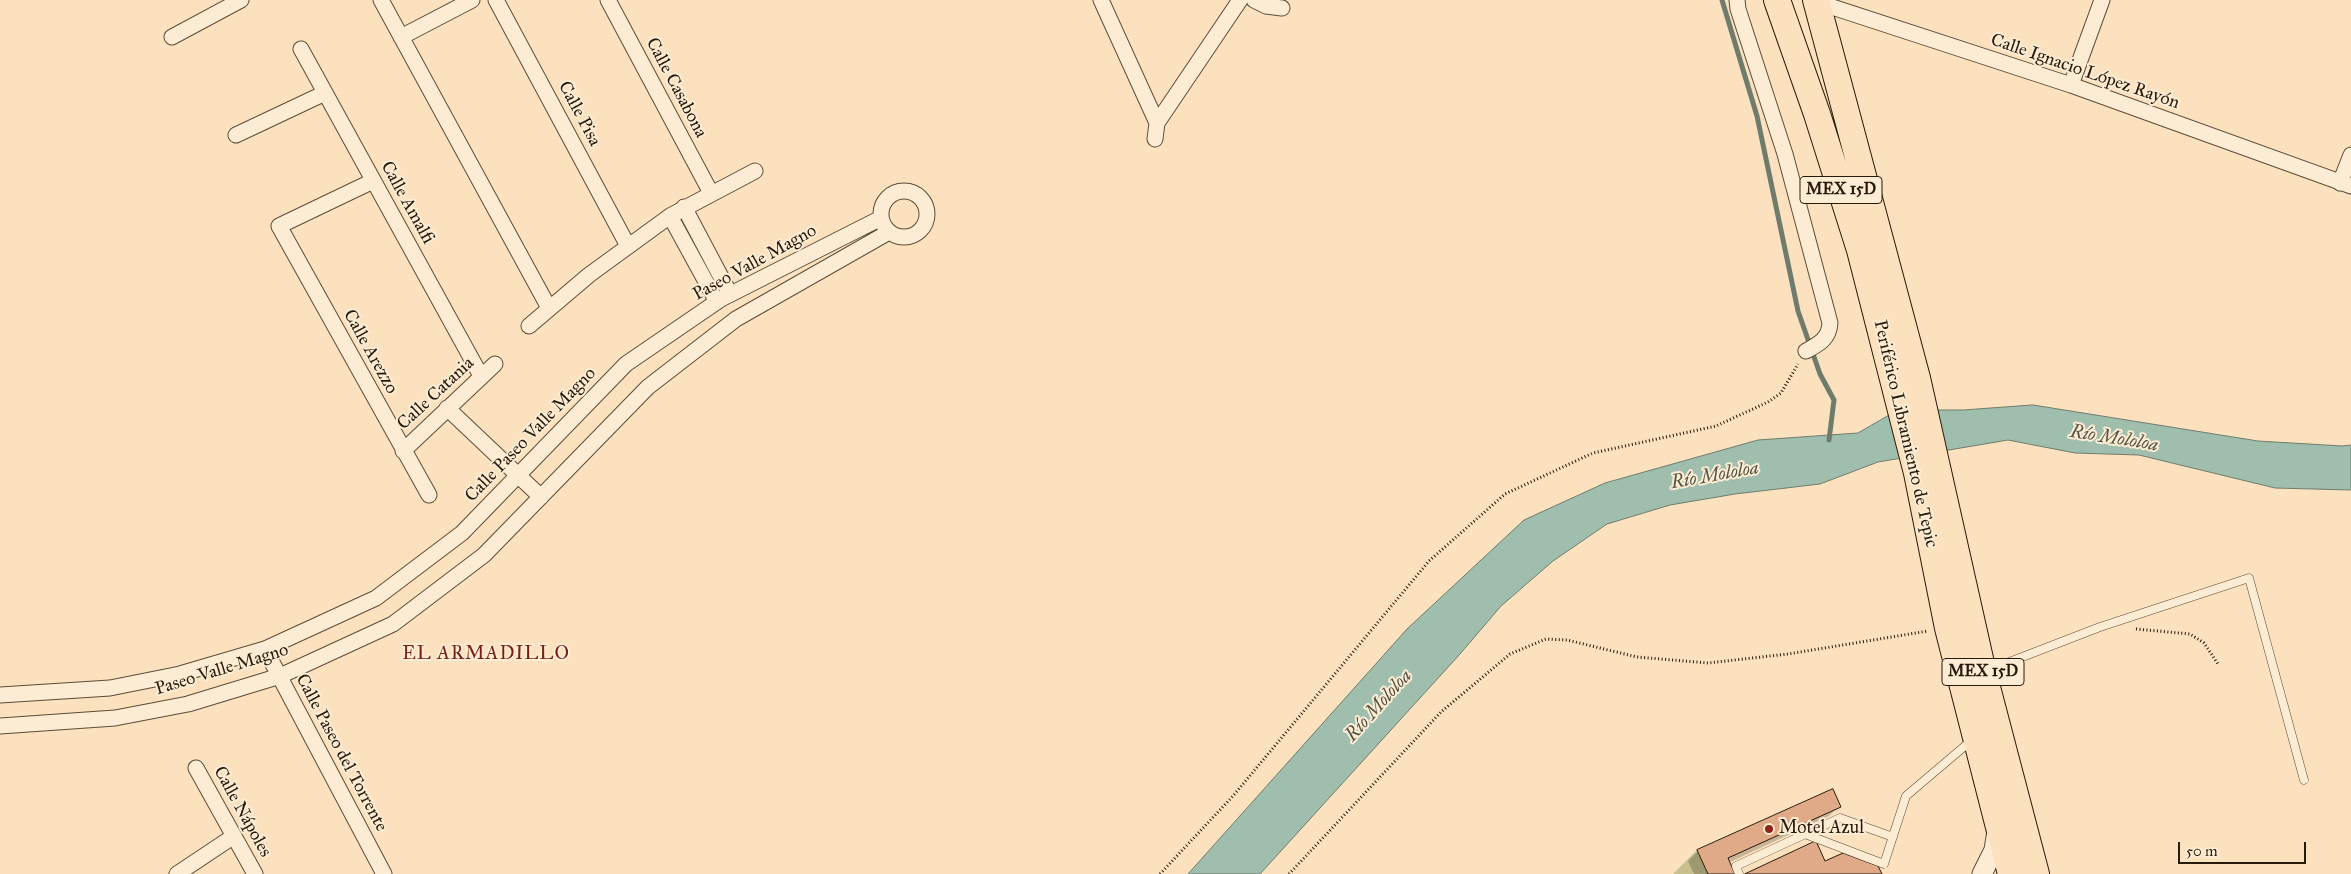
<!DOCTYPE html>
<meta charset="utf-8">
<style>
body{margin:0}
#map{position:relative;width:2351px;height:874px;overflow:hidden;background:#fbe1bd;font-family:"IM FELL Great Primer",serif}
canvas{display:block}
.scale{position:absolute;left:2178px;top:842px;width:128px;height:22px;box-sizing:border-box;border:2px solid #281a0a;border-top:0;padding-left:6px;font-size:15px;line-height:18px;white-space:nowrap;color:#281a0a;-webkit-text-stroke:4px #fcecd4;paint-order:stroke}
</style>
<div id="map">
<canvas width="2351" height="874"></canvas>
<div class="scale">50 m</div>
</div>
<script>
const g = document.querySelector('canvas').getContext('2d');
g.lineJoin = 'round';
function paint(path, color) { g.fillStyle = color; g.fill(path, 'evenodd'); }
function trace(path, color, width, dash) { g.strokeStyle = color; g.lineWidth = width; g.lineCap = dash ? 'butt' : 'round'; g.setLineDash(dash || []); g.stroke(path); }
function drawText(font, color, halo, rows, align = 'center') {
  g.font = font + ' "IM FELL Great Primer",serif'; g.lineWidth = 4; g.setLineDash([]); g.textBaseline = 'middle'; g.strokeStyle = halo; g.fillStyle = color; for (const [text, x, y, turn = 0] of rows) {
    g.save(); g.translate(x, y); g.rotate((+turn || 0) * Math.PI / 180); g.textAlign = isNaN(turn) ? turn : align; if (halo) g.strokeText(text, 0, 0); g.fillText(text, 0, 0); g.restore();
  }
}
paint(new Path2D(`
 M1697 850 1708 874H1673Z`), '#c7c08c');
const water = new Path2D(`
 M2033 405 2258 441 2342 446 2351 445V490L2275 488 2139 455 2075 453 2008 440 1878 462 1820 484 1735 494 1670 505 1607 524 1553 561 1501 606 1460 654 1260 874H1188L1407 629 1524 520 1605 483 1758 440 1858 433 1889 415 1926 410H1963Z`);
paint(water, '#9fbead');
trace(water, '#6f7c6c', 1);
paint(new Path2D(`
 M1839 806 1829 816 1728 863 1733 874H1694L1688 861 1698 851Z`), '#0003');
trace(new Path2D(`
 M1722 0 1757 116 1798 311 1820 374 1834 400 1829 440`), '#6f7c6c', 5);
const building = new Path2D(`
 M1833 789 1841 807 1728 858 1735 874H1708L1697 850Z
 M1816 841 1825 861 1843 853 1878 866 1882 874H1745Z`);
paint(building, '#e0a988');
trace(building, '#281a0a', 1);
const service = new Path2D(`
 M1986 671 2100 627 2249 578 2304 780
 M1805 834 1884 864 1906 796 1972 740
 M1739 874 1736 866 1840 818 1893 837`);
const minor = new Path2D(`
 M381 0 549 308
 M496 0 628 246
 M608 0 711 193
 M1101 0 1157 123 1155 139
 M1254 0 1266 6 1282 8
 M1737 0 1738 9 1785 154 1830 323C1829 339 1819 344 1806 351
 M1817 2 2071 85 2351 186
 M172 37 241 0
 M401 37 472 0
 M301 49 481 376
 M2071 85 2102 0
 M1157 123 1240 0
 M236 135 325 93
 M373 181 279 226 429 495
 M2340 183 2351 155
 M881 214a23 23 0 1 1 46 0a23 23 0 1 1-46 0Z
 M684 207 730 294
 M670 216 717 302
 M529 326 589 275 670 216 755 171
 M447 408 541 497
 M403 451 495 364
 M265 649 384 874
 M0 695 110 688 180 674 265 649 376 598 462 533 626 364 721 299 881 218
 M0 726 115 718 188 704 280 676 393 624 484 555 648 387 736 319 889 232
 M196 768 255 874
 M177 874 234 836`);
const tertiary = new Path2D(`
 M1982 874 1994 850 1997 831`);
const trunk = new Path2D(`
 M1777 0 1817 114 1860 250 1917 473 1948 628 2011 874
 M1816 0 1917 378 1983 672 2036 874`);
trace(service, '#5d4c37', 9);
trace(minor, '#5d4c37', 17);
trace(tertiary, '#5d4c37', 21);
trace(trunk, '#281a0a', 28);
trace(new Path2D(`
 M2136 629 2190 634 2204 643 2218 664
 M1160 874 1233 796 1429 561 1505 494 1593 453 1716 426 1768 402 1781 393 1798 364
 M1289 874 1441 712 1510 654 1546 639 1567 640 1637 657 1708 663 1788 654 1928 631`), '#281a0a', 3, [1, 2.5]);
trace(service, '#fcecd4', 8);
trace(minor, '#fcecd4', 15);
trace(tertiary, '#fcecd4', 19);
trace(trunk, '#fbe1bd', 26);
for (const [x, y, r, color] of [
 [1769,829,5,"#8f2418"]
]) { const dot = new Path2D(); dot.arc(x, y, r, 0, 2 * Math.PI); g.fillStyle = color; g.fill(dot); trace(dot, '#fcecd4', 2); }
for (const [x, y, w] of [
 [1841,190,82],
 [1983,672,82]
]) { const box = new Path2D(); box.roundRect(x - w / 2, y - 13.5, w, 27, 4); g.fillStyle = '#fcecd4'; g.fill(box); trace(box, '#281a0a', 1); }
drawText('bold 16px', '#281a0a', null, [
 ["MEX 15D",1841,190],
 ["MEX 15D",1983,672]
]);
drawText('18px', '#281a0a', '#fcecd4', [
 ["Calle Ignacio López Rayón",2085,72,19],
 ["Calle Casabona",676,88,62],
 ["Calle Pisa",579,114,62],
 ["Calle Amalfi",407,203,61],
 ["Paseo Valle Magno",755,263,-29],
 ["Calle Arezzo",370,352,61],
 ["Calle Catania",436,394,-43],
 ["Periférico Libramiento de Tepic",1905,434,77],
 ["Calle Paseo Valle Magno",531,435,-46],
 ["Paseo Valle Magno",222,670,-17],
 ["Calle Paseo del Torrente",341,753,62],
 ["Calle Nápoles",242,812,61]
]);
drawText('18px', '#281a0a', '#fcecd4', [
 ["Motel Azul",1779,829]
], 'left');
drawText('italic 19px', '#525343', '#fcecd4', [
 ["Río Mololoa",2114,439,9],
 ["Río Mololoa",1715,476,-10],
 ["Río Mololoa",1379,706,-48]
]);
g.letterSpacing = '1px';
drawText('19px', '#7a1f14', '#fcecd4', [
 ["EL ARMADILLO",486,654]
]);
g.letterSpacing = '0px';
</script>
